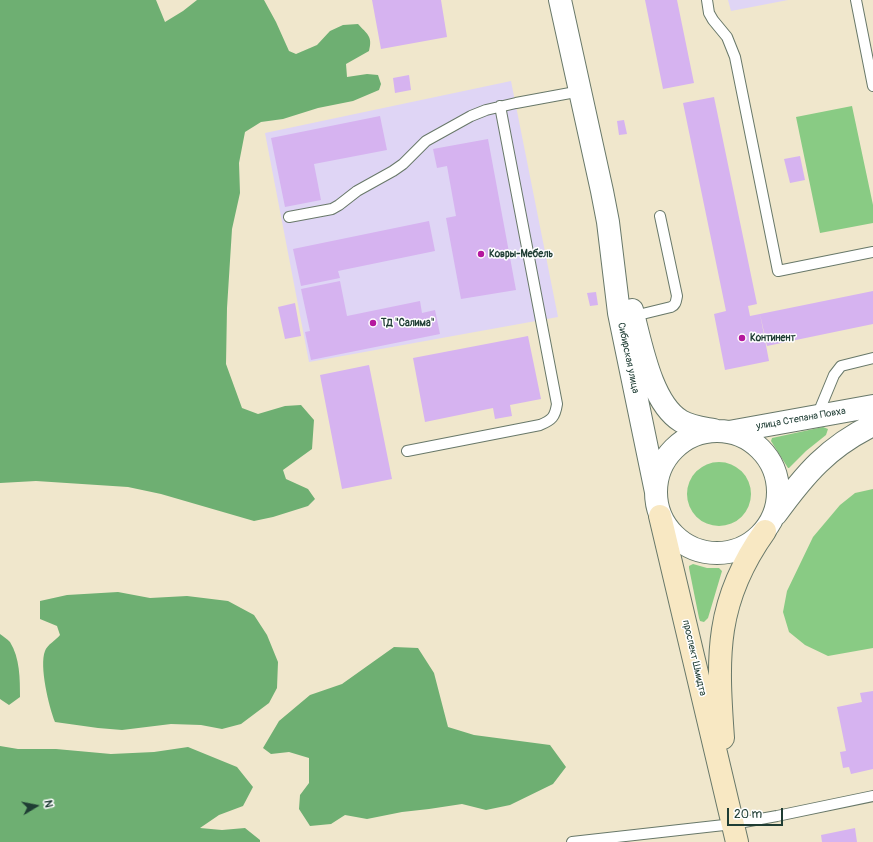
<!DOCTYPE html>
<meta charset="utf-8">
<style>
body{margin:0}
#map{position:relative;width:873px;height:842px;overflow:hidden;background:#f0e7cc;font-family:Pangolin,sans-serif}
canvas{display:block}
.north{position:absolute;left:16px;top:786px;width:40px;height:40px;-webkit-text-stroke:3px #fff;paint-order:stroke;rotate:80deg;font-size:11px;font-weight:700;line-height:16px;text-align:center;color:#1f3d34}
.north::after{content:'';display:block;margin:auto;width:14px;height:18px;background:#1f3d34;clip-path:polygon(50% 0,100% 100%,50% 72%,0 100%)}
.scale{position:absolute;left:727px;top:808px;width:56px;height:18px;box-sizing:border-box;border:2px solid #1f3d34;border-top:0;padding-left:5px;font-size:12px;line-height:14px;white-space:nowrap;color:#1f3d34;-webkit-text-stroke:3px #fff;paint-order:stroke}
</style>
<div id="map">
<canvas width="873" height="842"></canvas>
<div class="north">N</div>
<div class="scale">20 m</div>
</div>
<script>
const g = document.querySelector('canvas').getContext('2d');
g.lineJoin = 'round';
function paint(path, color) { g.fillStyle = color; g.fill(path, 'evenodd'); }
function trace(path, color, width, dash) { g.strokeStyle = color; g.lineWidth = width; g.lineCap = dash ? 'butt' : 'round'; g.setLineDash(dash || []); g.stroke(path); }
function drawText(font, color, halo, rows, align = 'center') {
  g.font = font + ' Pangolin,sans-serif'; g.lineWidth = 3; g.setLineDash([]); g.textBaseline = 'middle'; g.strokeStyle = halo; g.fillStyle = color; for (const [text, x, y, turn = 0] of rows) {
    g.save(); g.translate(x, y); g.rotate((+turn || 0) * Math.PI / 180); g.textAlign = isNaN(turn) ? turn : align; if (halo) g.strokeText(text, 0, 0); g.fillText(text, 0, 0); g.restore();
  }
}
paint(new Path2D(`
 M728 0H788L731 11Z
 M511 81 558 317 309 362 265 133Z`), '#dfd5f5');
paint(new Path2D(`
 M852 106 873 205V223L820 233 796 117Z
 M823 427 828 429 826 435 806 451 789 468H788L771 441 772 438Z
 M687 494a32 32 0 1 1 64 0a32 32 0 1 1-64 0Z
 M873 489V648L828 656 805 645 789 632 783 612 787 591 813 537 840 505 855 493Z
 M693 564 707 568H719L722 571 708 618 704 622 700 621 699 618 689 568V566Z`), '#89cb84');
paint(new Path2D(`
 M0 0H156L165 22 183 11 197 0H264L276 22 289 51 296 54 317 45 330 31 343 25 358 24C367 34 373 36 369 51L346 64 347 77 367 74 378 75 381 84 379 90 353 101 318 108 283 119 261 122 245 132 239 163 240 193 232 229 227 308 226 364 242 408 258 414 285 406 301 405 314 420 312 449 283 470 286 479 308 489 315 499 308 506 273 517 254 521 161 494 128 487 36 481 0 483Z
 M118 592 150 598 187 596 228 601 254 615 267 635 278 662 277 688 269 703 241 724 222 729 201 725 171 724 122 730 98 728 55 722C49 707 39 666 45 651 47 645 56 640 60 635L57 626 40 619V601L67 595Z
 M0 634C3 636 7 639 10 642 20 658 20 679 20 697L9 705 0 699Z
 M394 647 418 648 434 673 448 727 474 735 550 745 566 767 553 784 510 805 486 810 462 804 429 809 402 812 367 819 345 815 331 824 310 826 299 809 300 795 309 783V758L289 752 271 754 263 748 279 721 310 695 342 684Z
 M0 746 18 749H56L111 754 154 752 188 747 237 767 253 787 243 806 219 815 200 828 222 830 245 828 260 840V842H0Z`), '#6eaf72');
paint(new Path2D(`
 M372 0H441L447 37 381 49Z
 M645 0H677L694 83 663 89Z
 M409 75 411 90 395 93 393 78Z
 M714 97 757 304 748 306 750 316 760 314 769 361 725 370 714 314 726 311 683 103Z
 M380 116 387 150 314 164 321 200 285 207 271 138Z
 M624 120 627 134 619 135 617 121Z
 M488 139 516 290 461 299 446 218 456 216 447 166 437 168 433 149Z
 M800 156 805 180 790 183 784 159Z
 M429 221 435 251 338 271 340 278 301 286 293 249Z
 M340 281 347 316 420 301 422 313 435 310 440 334 311 360 305 332 310 331 301 289Z
 M873 291V324L767 346 760 314Z
 M596 292 598 305 590 306 587 293Z
 M295 303 301 336 285 339 278 307Z
 M528 336 541 399 510 405 512 416 495 419 493 408 425 422 413 358Z
 M369 365 392 479 342 489 320 375Z
 M873 691V769L851 774 849 767 843 768 840 752 846 751 837 707 862 702 860 693Z
 M855 828 857 842H822L821 835Z`), '#d6b3f0');
const service = new Path2D(`
 M707 0 709 13 713 20 727 37 735 57 778 271 873 252
 M856 0 873 86
 M289 217 332 209 339 205 357 191 393 171 403 164 426 141 471 116 486 110 516 103 581 91
 M634 316 671 307C676 305 676 301 677 296L660 216
 M817 416 834 375 841 366 873 358
 M407 451 540 425C552 420 555 417 557 404L500 106
 M572 842 733 824 777 816 873 796`);
const tertiary = new Path2D(`
 M560 0 602 191 608 222 619 313 656 492
 M632 310C641 343 651 403 681 421 691 427 703 428 714 430
 M656 492a61 61 0 1 1 122 0a61 61 0 1 1-122 0Z
 M729 432 873 406
 M776 514C805 474 828 447 873 425`);
const secondary = new Path2D(`
 M660 516 737 842
 M723 738C717 655 715 601 765 531`);
trace(service, '#687869', 12);
trace(tertiary, '#687869', 24);
trace(secondary, '#687869', 24);
trace(service, '#fff', 10);
trace(tertiary, '#fff', 22);
trace(secondary, '#f8e8c3', 22);
for (const [x, y, r, color] of [
 [481,254,4,"#b5179e"],
 [373,323,4,"#b5179e"],
 [742,338,4,"#b5179e"]
]) { const dot = new Path2D(); dot.arc(x, y, r, 0, 2 * Math.PI); g.fillStyle = color; g.fill(dot); trace(dot, '#fff', 1.5); }
drawText('bold 10px', '#1f3d34', '#fff', [
 ["Ковры-Мебель",489,254],
 ["ТД \"Салима\"",381,323],
 ["Континент",750,338]
], 'left');
drawText('10px', '#1f3d34', '#fff', [
 ["Сибирская улица",628,358,78],
 ["улица Степана Повха",801,419,-10],
 ["проспект Шмидта",694,658,77]
]);
</script>
